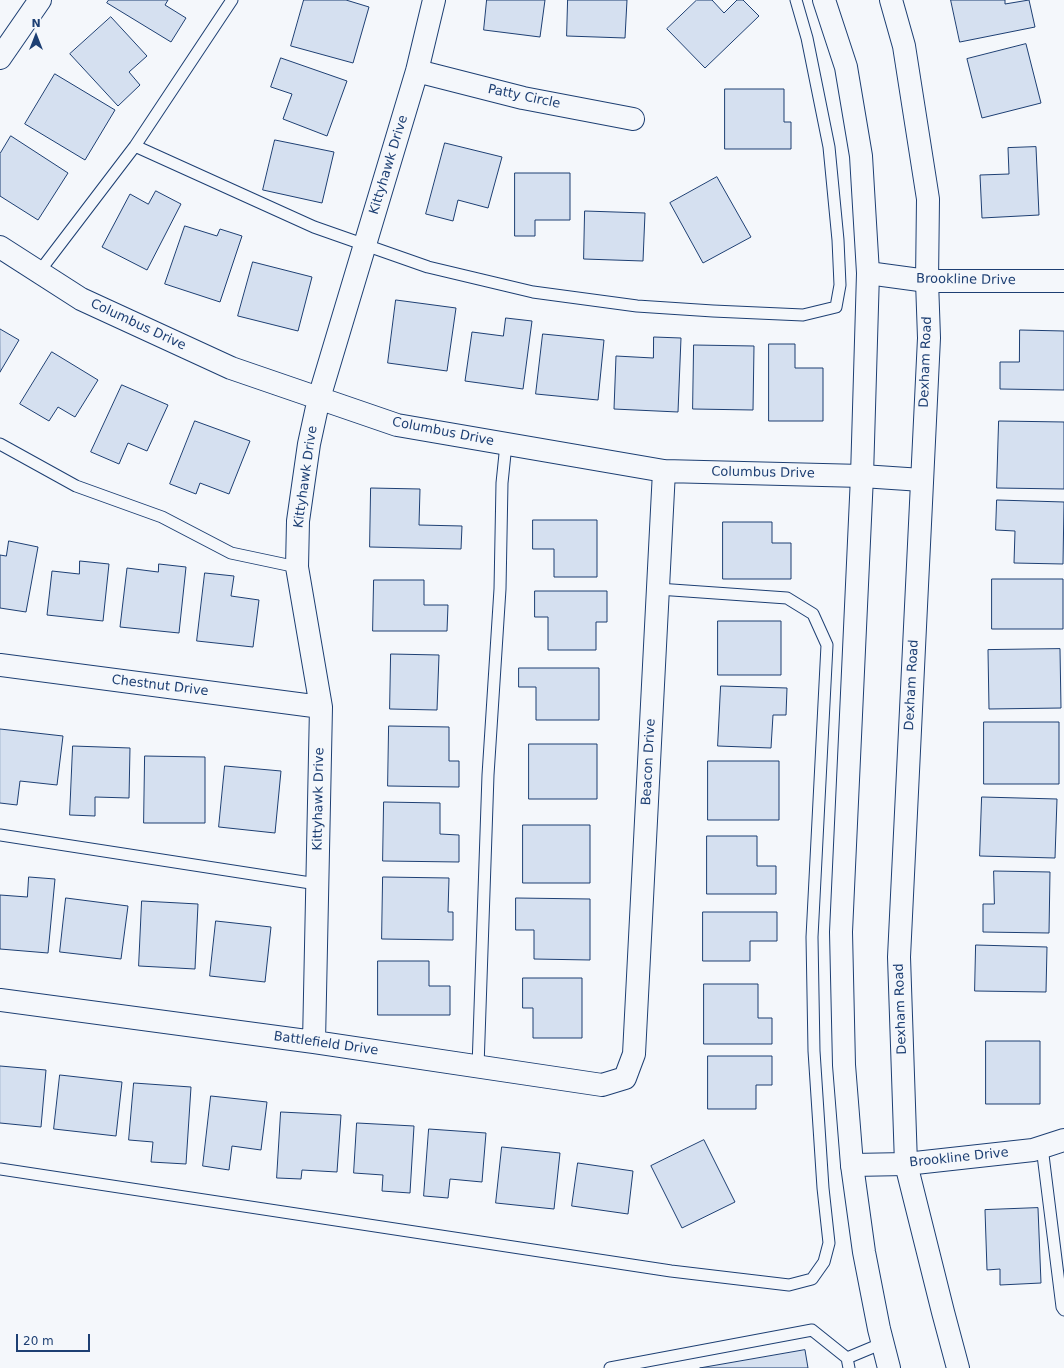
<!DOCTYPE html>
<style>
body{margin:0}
#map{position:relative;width:1064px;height:1368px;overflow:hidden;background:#f4f7fb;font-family:"DejaVu Sans",sans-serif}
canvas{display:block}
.north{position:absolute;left:16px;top:16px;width:40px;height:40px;-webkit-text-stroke:3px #f4f7fb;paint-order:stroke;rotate:0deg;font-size:11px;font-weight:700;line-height:16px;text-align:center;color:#1d3f73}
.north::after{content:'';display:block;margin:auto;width:14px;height:18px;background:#1d3f73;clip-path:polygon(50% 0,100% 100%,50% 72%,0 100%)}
.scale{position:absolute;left:16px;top:1334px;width:74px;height:18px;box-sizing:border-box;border:2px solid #1d3f73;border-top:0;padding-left:5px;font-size:12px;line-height:14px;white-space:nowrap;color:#1d3f73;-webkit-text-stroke:3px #f4f7fb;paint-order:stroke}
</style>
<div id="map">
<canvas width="1064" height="1368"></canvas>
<div class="north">N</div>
<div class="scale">20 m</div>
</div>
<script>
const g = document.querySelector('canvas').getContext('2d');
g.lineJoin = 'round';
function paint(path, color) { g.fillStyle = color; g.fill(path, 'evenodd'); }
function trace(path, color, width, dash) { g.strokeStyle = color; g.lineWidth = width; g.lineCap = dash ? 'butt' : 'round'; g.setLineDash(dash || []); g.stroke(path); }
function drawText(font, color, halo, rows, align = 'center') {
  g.font = font + ' "DejaVu Sans",sans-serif'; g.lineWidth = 3; g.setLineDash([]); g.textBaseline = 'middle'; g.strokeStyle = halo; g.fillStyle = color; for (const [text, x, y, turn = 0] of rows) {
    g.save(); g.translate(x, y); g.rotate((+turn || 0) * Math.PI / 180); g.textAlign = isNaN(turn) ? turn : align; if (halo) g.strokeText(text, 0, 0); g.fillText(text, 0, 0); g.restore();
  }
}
const building = new Path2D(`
 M109 0H168L165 5 186 18 171 42 107 3Z
 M304 0H346L369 7 353 63 291 46Z
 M487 0H545L540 37 484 30Z
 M568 0H627L625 38 567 36Z
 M697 0H712L724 13 737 0H743L759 16 705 68 667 29Z
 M951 0H1005V4L1029 0 1035 27 960 42Z
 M111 17 147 56 129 72 140 85 118 106 70 54Z
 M1026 44 1041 103 982 118 967 59Z
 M281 58 347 81 327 136 283 119 292 94 271 87Z
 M55 74 115 110 85 160 25 124Z
 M725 89H784V122H791V149H725Z
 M11 136 68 173 38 220 0 196V154Z
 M275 140 334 152 322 203 263 190Z
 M445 143 502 157 488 208 458 200 453 221 426 214Z
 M1036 147 1039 215 982 218 980 175 1009 174 1008 148Z
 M515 173H570V220H535V236H515Z
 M717 177 751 237 703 263 670 203Z
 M156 191 181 204 147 270 102 247 130 194 148 204Z
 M585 211 645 213 643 261 584 259Z
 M185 226 217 236 220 229 242 236 220 302 165 284Z
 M253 262 312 277 298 331 238 316Z
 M396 300 456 308 447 371 388 363Z
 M506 318 532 321 523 389 465 381 472 332 503 336Z
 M0 329 19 340 0 372Z
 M1020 330 1064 331V390L1000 389V362H1019Z
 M543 334 604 340 598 400 536 394Z
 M654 337 681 338 678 412 614 409 616 356 653 358Z
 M769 344H795V368H823V421H769Z
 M694 345 754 346 753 410 693 409Z
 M52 352 98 380 75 417 58 407 49 421 20 404Z
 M122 385 168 405 147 451 128 443 119 464 91 452Z
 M195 421 250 441 229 494 200 483 196 494 170 484Z
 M999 421 1064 422V489L997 488Z
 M371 488 420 489 419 525 462 526 461 549 370 547Z
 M997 500 1064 502 1063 564 1014 563 1015 531 996 530Z
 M533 520H597V577H554V549H533Z
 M723 522H772V543H791V579H723Z
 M9 541 38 547 26 612 0 608V555L6 556Z
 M80 561 109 564 103 621 47 615 52 571 79 574Z
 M159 564 186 567 179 633 120 627 127 568 158 572Z
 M205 573 234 576 231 596 259 600 253 647 197 641Z
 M992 579H1063V629H992Z
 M374 580H424V605H448L447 631H373Z
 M535 591H607V622H596V650H548V617H535Z
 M718 621H781V675H718Z
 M1060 649 1061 708 989 709 988 650Z
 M391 654 439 655 437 710 390 709Z
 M519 668H599V720H536V687H519Z
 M721 686 787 688 786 715H773L771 748 718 746Z
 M984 722H1059V784H984Z
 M389 726 449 727V761H459V787L388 786Z
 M0 729 63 736 57 785 20 781 17 805 0 803Z
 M529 744H597V799H529Z
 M73 746 130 748 129 798 95 797V816L70 815Z
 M145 756 205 757V823H144Z
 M708 761H779V820H708Z
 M225 766 281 771 275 833 219 827Z
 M982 797 1057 799 1055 858 980 856Z
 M384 802 440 803V834L459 835V862L383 861Z
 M523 825H590V883H523Z
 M707 836H757V866H776V894H707Z
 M994 871 1050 872 1049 933 983 932V904H994Z
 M29 877 55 879 48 953 0 949V895L27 897Z
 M383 877 449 878 448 912H453V940L382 939Z
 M66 898 128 906 121 959 60 952Z
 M516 898 590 899V960L534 959V930H516Z
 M142 901 198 904 195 969 139 966Z
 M703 912H777V941H750V961H703Z
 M216 921 271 927 265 982 210 976Z
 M976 945 1047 947 1046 992 975 991Z
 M378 961H429V986H450V1015H378Z
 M523 978H582V1038H533V1008H523Z
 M704 984H758V1018H772V1044H704Z
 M986 1041H1040V1104H986Z
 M708 1056H772V1085H756V1109H708Z
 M0 1066 46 1070 41 1127 0 1123Z
 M60 1075 122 1082 116 1136 54 1129Z
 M134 1083 191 1087 186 1164 151 1162 153 1142 129 1140Z
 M211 1096 267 1102 261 1150 232 1146 229 1170 203 1166Z
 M281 1112 341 1115 337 1172 302 1170 301 1179 277 1178Z
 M357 1123 414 1126 410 1193 382 1191 383 1175 354 1173Z
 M429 1129 486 1133 482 1182 450 1179 448 1198 424 1196Z
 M704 1140 735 1202 682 1228 651 1166Z
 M502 1147 560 1153 554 1209 496 1203Z
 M578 1163 633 1171 628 1214 572 1206Z
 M1038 1208 1041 1283 1000 1285V1269L987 1270 985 1210Z
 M805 1350 808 1368H700Z`);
paint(building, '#d5e0f0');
trace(building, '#1d3f73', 1);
const lane = new Path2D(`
 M135 146 314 227 428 267 533 292 637 306 713 311 803 315 836 307 840 285 838 240 829 147 807 38 796 0
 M39 272 135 146 232 0
 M0 444 76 486 162 517 231 553 297 567
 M0 835 317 884
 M478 1067 488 775 500 589 502 483 506 444
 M1042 1147 1062 1307 1064 1310
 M0 1169 671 1271 789 1285 812 1279 824 1262 829 1243 823 1188 814 1051 812 937 827 645 813 614 787 598 658 589
 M847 1358 849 1368
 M610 1368 812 1330 847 1358 883 1343`);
const street = new Path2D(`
 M0 58 40 0
 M417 71 523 98 633 119
 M0 247 81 299 231 368 397 425 664 471 862 476 922 480
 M868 273 927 281H1064
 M0 665 321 707
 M0 1000 314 1042 602 1085 625 1078 634 1054 664 471
 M314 1042 321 707 297 567 298 521 309 444 319 398 417 71 434 0
 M852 1165 906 1164 1033 1150 1064 1140`);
const secondary = new Path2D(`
 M824 0 846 67 861 156 868 273 862 476 841 932 844 1065 852 1165 864 1252 879 1329 889 1368
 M891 0 904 46 928 199 927 281 929 338 899 957 906 1164 943 1312 958 1368`);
trace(lane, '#1d3f73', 13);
trace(street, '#1d3f73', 24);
trace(secondary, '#1d3f73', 24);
trace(lane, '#f4f7fb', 11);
trace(street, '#f4f7fb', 22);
trace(secondary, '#f4f7fb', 22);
drawText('13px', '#1d3f73', '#f4f7fb', [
 ["Patty Circle",524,97,12],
 ["Kittyhawk Drive",389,165,-73],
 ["Brookline Drive",966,280,1],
 ["Columbus Drive",138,325,25],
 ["Dexham Road",926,362,-88],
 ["Columbus Drive",443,432,11],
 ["Columbus Drive",763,473,1],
 ["Kittyhawk Drive",306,477,-82],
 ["Dexham Road",912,685,-87],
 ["Chestnut Drive",160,686,7],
 ["Beacon Drive",649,762,-87],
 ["Kittyhawk Drive",319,799,-89],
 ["Dexham Road",901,1009,-92],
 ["Battlefield Drive",326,1044,8],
 ["Brookline Drive",959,1158,-6]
]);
</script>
